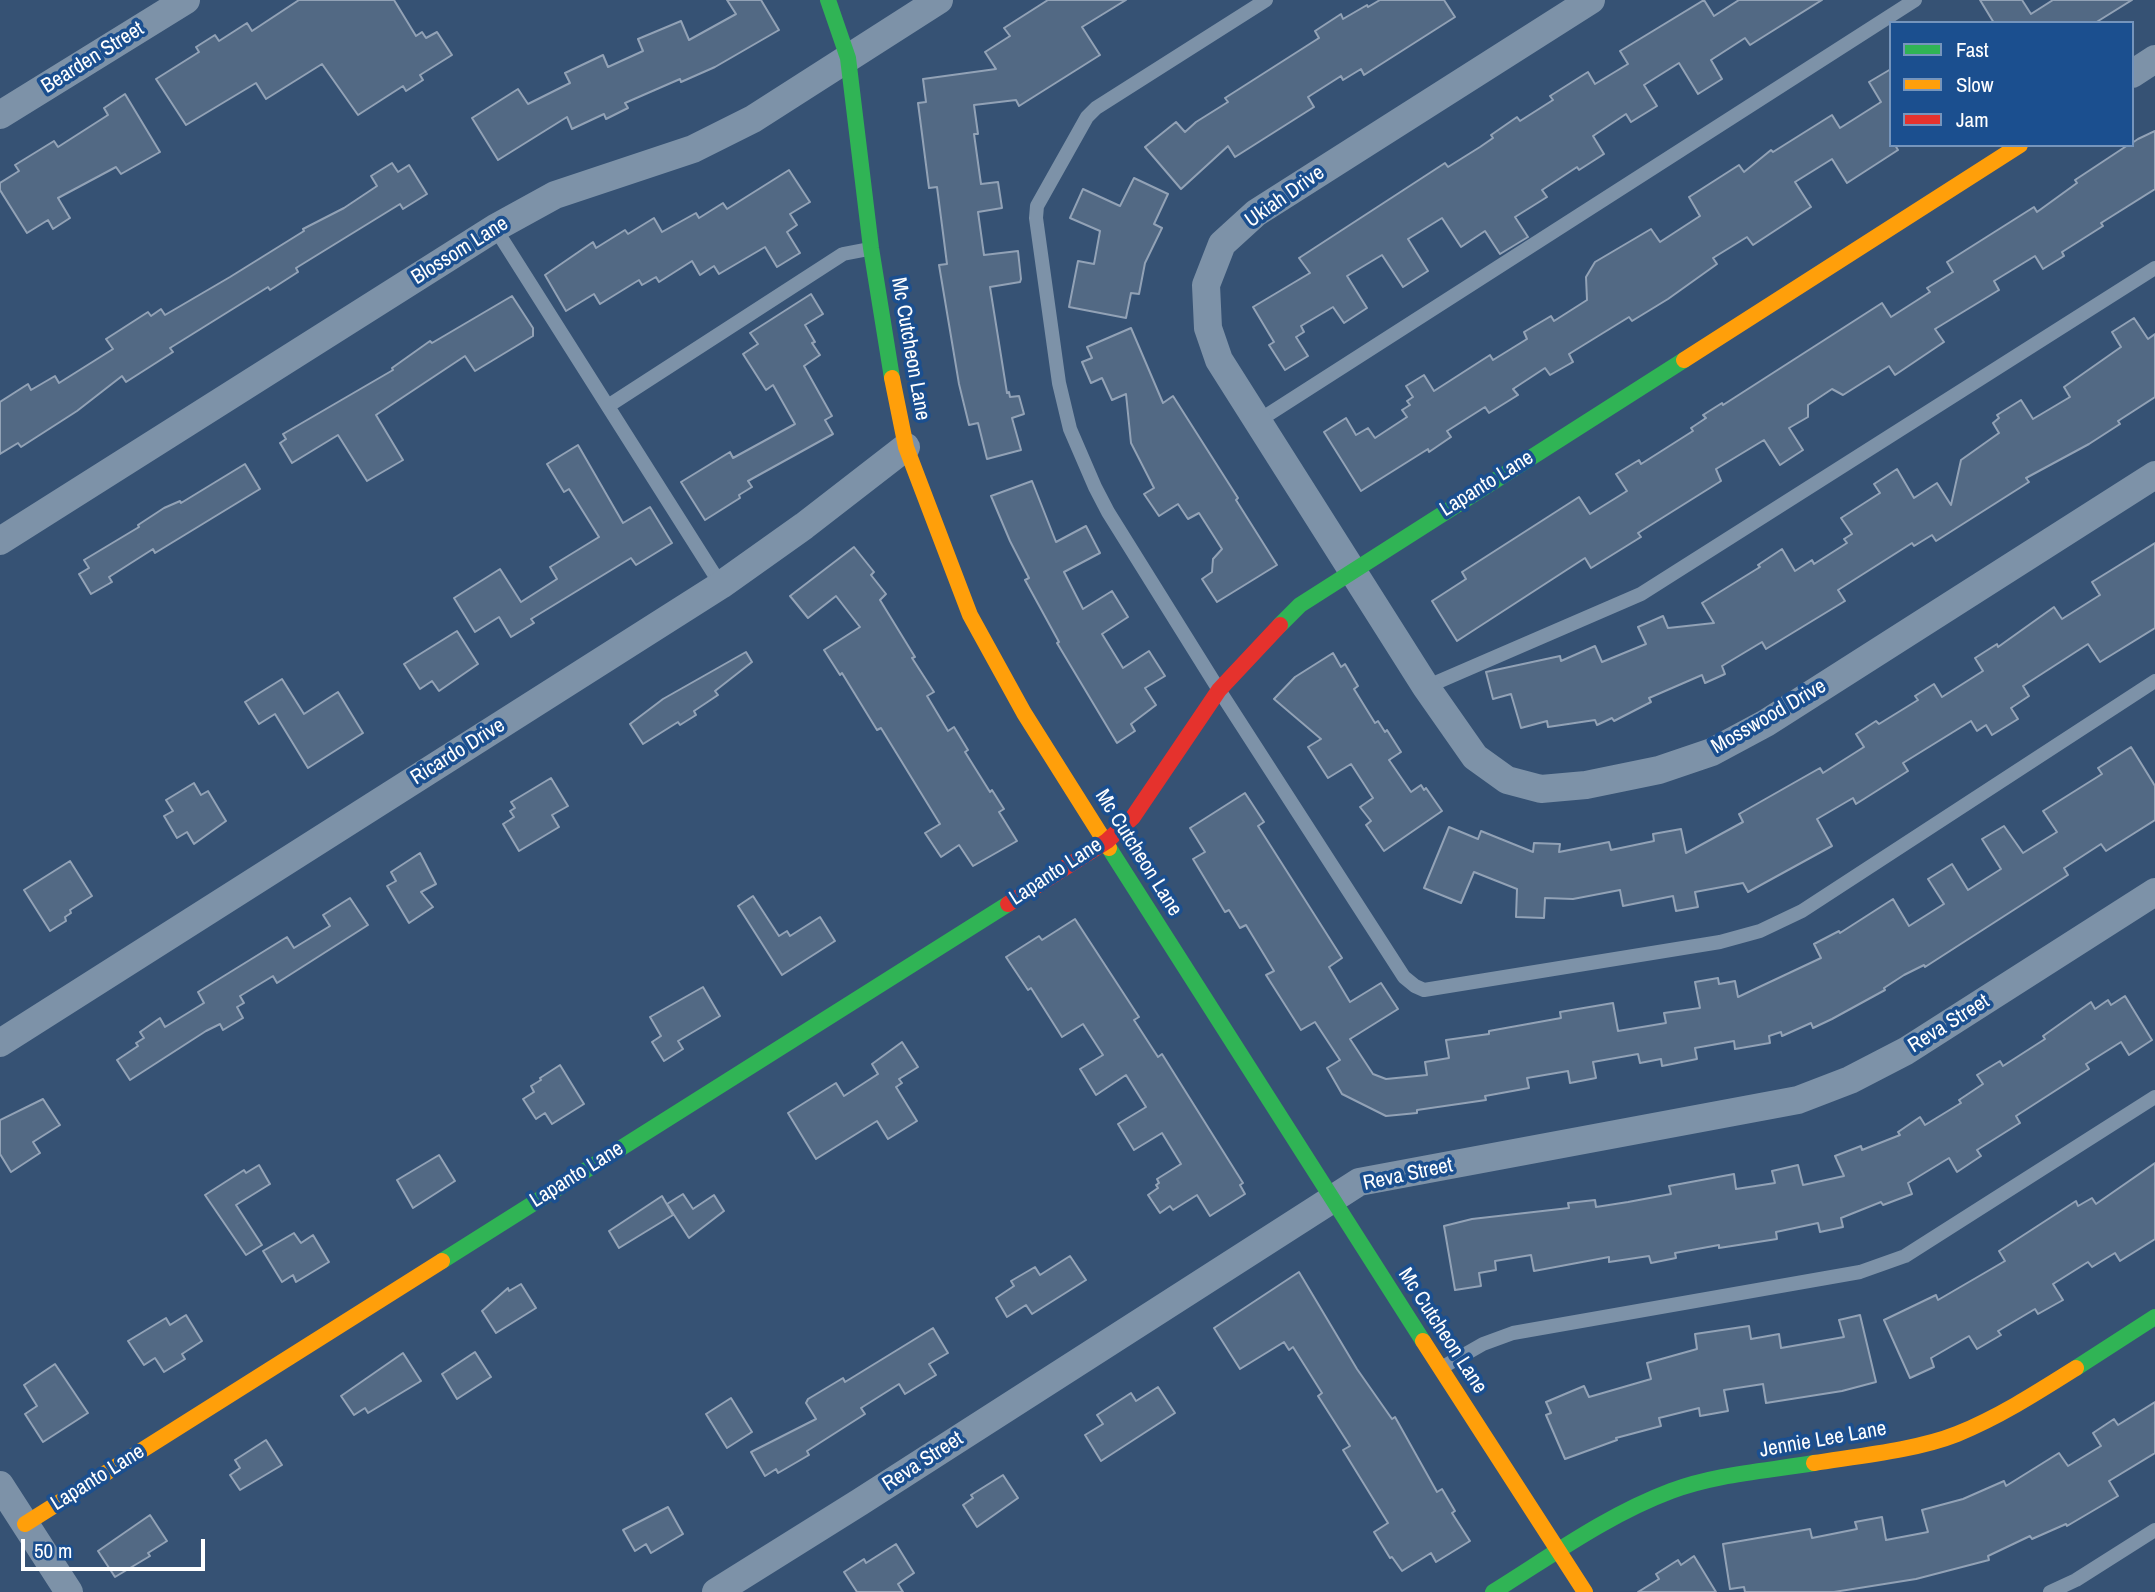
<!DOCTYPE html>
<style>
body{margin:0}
#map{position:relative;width:2155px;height:1592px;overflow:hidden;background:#365274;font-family:"Archivo Narrow",sans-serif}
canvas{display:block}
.legend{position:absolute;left:1889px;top:21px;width:245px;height:126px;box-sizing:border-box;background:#1b4f8f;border:2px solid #7695bc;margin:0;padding:9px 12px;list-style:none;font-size:21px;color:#fff}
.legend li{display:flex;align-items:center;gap:14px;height:35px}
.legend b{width:35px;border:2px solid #7695bc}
.scale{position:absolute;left:21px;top:1539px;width:184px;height:32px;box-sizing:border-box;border:4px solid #fff;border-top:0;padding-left:9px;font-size:21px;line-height:24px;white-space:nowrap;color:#fff;-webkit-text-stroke:5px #1b4f8f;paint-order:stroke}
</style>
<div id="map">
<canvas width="2155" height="1592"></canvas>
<ul class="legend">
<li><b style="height:9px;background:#30b455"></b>Fast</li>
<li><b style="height:9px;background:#ff9f0a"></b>Slow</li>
<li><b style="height:9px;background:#e5322d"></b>Jam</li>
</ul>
<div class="scale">50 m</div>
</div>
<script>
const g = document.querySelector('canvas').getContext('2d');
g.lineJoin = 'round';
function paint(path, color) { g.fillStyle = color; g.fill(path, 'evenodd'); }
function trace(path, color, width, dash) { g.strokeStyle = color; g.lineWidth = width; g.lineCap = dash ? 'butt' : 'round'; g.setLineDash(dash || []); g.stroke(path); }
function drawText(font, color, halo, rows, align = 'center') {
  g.font = font + ' "Archivo Narrow",sans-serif'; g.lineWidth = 7; g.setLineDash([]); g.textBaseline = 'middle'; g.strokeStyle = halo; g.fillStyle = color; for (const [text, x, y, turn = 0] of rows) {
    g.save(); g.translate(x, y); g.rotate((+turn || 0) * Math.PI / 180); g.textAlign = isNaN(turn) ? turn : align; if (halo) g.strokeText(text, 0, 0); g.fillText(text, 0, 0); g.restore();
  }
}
const building = new Path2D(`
 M299 0H394L416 36 422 32 426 38 437 32 452 55 420 75 423 80 406 91 403 86 358 115 322 64 266 99 256 83 186 125 156 79 199 52 196 47 215 35 219 41 247 23 252 31Z
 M727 0H761L779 30 715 67 681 82 680 79 625 103 628 108 606 119 604 114 572 129 567 117 498 160 472 118 518 89 528 104 570 83 565 73 603 55 608 67 643 51 638 39 681 21 689 40 736 14Z
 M1048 0H1126L1082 27 1100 55 1019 106 1016 100 974 105 978 134H974L981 184 998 182 1002 208 978 212 984 255 1018 251 1021 279 1020 282 990 287 1007 393 1009 392 1010 397 1019 396 1024 414 1012 418 1021 450 987 459 978 423 969 425 959 384 939 265 947 264 943 233 937 187 929 188 918 103 926 102 923 79 996 69 985 52 1010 36 1004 28Z
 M1380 0H1444L1455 17 1364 75 1361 69 1343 80 1341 76 1308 97 1314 107 1235 157 1228 146 1181 189 1145 147 1176 122 1185 132 1196 122 1228 102 1225 98 1319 38 1315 31 1341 14 1343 19 1367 5 1368 7Z
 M1704 0 1714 16 1739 0H1822L1750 45 1745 38 1711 60 1722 79 1698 94 1679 63 1644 85 1657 106 1631 122 1626 114 1593 136 1604 154 1579 170 1577 167 1542 190 1547 197 1515 217 1528 237 1500 254 1485 231 1461 247 1442 218 1408 239 1428 271 1403 287 1382 255 1347 276 1367 308 1344 323 1333 307 1301 326 1304 332 1296 337 1308 356 1285 370 1269 345 1274 342 1253 307 1310 273 1299 258 1445 163 1448 167 1480 147 1493 138 1491 135 1517 117 1520 121 1553 100 1550 96 1588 72 1595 84 1628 64 1620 51Z
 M1980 0H2022L2031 14 2053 0H2132L2095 23H1994Z
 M1891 69V145H1895L1898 150 1847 183 1832 159 1795 182 1811 207 1753 245 1747 237 1713 258 1717 264 1668 299 1632 321 1629 317 1569 354 1573 362 1550 375 1545 368 1513 389 1518 395 1489 413 1485 407 1447 431 1451 437 1429 452 1428 449 1361 491 1324 432 1346 418 1356 435 1368 428 1375 438 1407 417 1402 410 1410 405 1407 401 1413 397 1406 386 1424 375 1434 391 1490 355 1493 360 1527 339 1524 332 1551 316 1554 321 1587 300 1586 277 1595 262 1651 229 1660 242 1700 216 1689 197 1739 165 1744 172 1771 150 1773 152 1832 115 1840 128 1881 102 1869 82Z
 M125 94 160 152 121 174 116 167 58 198 70 218 53 229 48 220 27 233 0 190V183L19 171 15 165 54 141 58 147 108 115 104 108Z
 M2155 131V189L2101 223 2103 226 2062 252 2064 256 2043 269 2035 256 1994 281 1999 290 1935 329 1944 342 1895 375 1889 366 1843 395 1832 389 1808 405V417L1789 428 1803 450 1780 465 1764 440 1716 469 1721 481 1638 533 1641 537 1591 568 1585 558 1457 641 1432 601 1466 579 1462 572 1579 497 1590 514 1627 491 1616 474 1639 460 1641 464 1693 431 1691 428 1706 418 1703 415 1722 403 1723 405 1882 303 1891 317 1930 292 1927 288 1953 272 1947 262 2034 207 2037 212 2077 183 2075 180 2128 145H2132V143L2138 139Z
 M392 163 398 172 409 165 427 194 403 209 400 204 296 268 298 272 270 290 268 287 170 348 173 352 126 382 122 376 77 411 21 447 18 443 0 454V402L28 384 31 390 55 376 59 383 113 349 106 339 148 312 151 316 161 309 165 315 230 277 304 231 303 229 344 208 377 186 371 176Z
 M789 170 810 202 790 214 797 225 787 232 800 253 777 267 765 247 719 274 714 266 700 275 692 261 659 282 656 277 642 285 639 280 600 304 594 294 566 311 545 275 593 242 596 248 625 230 628 234 654 218 662 232 696 213 699 218 723 203 727 209Z
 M1134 178 1168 194 1154 224 1162 228 1145 263 1139 294 1131 293 1126 318 1069 307 1078 261 1094 264 1100 231 1070 218 1083 189 1120 206Z
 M811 294 823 314 805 325 815 342 812 343 820 355 804 366 832 416 825 420 833 434 748 481 752 487 739 495 740 498 705 520 681 482 730 452 733 458 795 424 773 385 766 390 743 354 758 344 750 333Z
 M512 296 533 328V336L475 371 465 356 376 415 403 460 367 481 338 435 292 463 280 443 286 439 283 434 393 370 392 368 430 341 432 343Z
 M2134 318 2148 339 2155 334V397L2118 421 2120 424 2089 444 2026 478 2029 482 1936 541 1932 535 1914 546 1912 543 1838 590 1845 601 1766 649 1762 642 1722 666 1725 674 1705 683 1702 675 1649 698 1651 702 1614 721 1612 718 1597 725 1595 720 1548 727 1547 721 1521 728 1511 694 1493 699 1486 672 1560 656 1561 661 1595 646 1602 662 1646 644 1638 627 1663 616 1668 628 1714 623 1702 603 1760 567 1758 565 1782 549 1795 571 1812 560 1814 564 1847 543 1844 539 1852 534 1841 518 1880 493 1874 484 1897 469 1914 498 1937 483 1951 505 1961 460 1999 433 1993 423 1999 418 1997 415 2021 400 2033 419 2070 397 2064 387 2121 347 2112 332Z
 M1131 328 1163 403 1173 396 1238 498 1236 500 1277 565 1217 602 1202 579 1212 572 1213 559 1222 549 1199 513 1188 519 1178 504 1159 516 1144 494 1154 488 1131 443 1126 394 1112 400 1102 378 1091 383 1082 362 1092 358 1087 347Z
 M578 445 623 523 650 507 672 543 636 565 631 558 531 619 534 623 511 637 499 617 475 632 454 598 500 569 521 602 557 579 550 567 599 537 569 489 564 492 547 464Z
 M245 464 260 489 155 553 153 549 109 577 112 582 91 594 79 574 89 568 84 560 139 527 138 525 164 508 180 501 181 503Z
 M1032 481 1056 542 1086 526 1100 553 1064 572 1083 609 1112 591 1128 617 1102 634 1123 668 1149 651 1165 676 1145 688 1156 705 1131 724 1135 731 1117 743 1057 643 1059 642 1025 580 1029 578 1010 541 991 496Z
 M2155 543V628L2100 662 2088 644 2023 686 2029 696 2011 708 2018 719 1992 735 1986 725 1977 731 1971 721 1903 763 1908 771 1886 785 1856 804 1853 798 1817 819 1832 846 1748 892 1743 883 1695 892 1698 907 1676 911 1673 896 1623 906 1620 890 1573 899 1545 898 1544 918 1516 917 1517 889 1474 872 1461 903 1424 888 1449 827 1478 839 1481 831 1533 852 1534 843 1560 844 1559 852 1609 842 1611 850 1654 841 1653 834 1681 829 1686 853 1743 822 1739 814 1820 768 1823 773 1864 747 1856 734 1876 721 1879 724 1918 700 1915 696 1934 684 1942 697 1983 671 1975 658 1997 644 1998 647 2054 607 2062 619 2100 595 2092 582Z
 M854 547 874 572 871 575 886 594 880 600 915 657 912 658 934 692 927 696 948 731 954 727 968 750 965 752 990 792 992 790 1004 809 999 812 1017 841 973 866 959 845 941 857 925 833 940 824 881 728 877 730 842 673 840 675 824 650 860 627 836 596 808 618 790 596Z
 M457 631 478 664 439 691 432 681 420 689 404 664Z
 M746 652 752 662 715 691 718 695 694 711 696 715 680 725 678 722 643 744 630 724 663 699Z
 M1333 653 1341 667 1345 664 1358 686 1354 689 1375 723 1378 721 1385 732 1387 730 1401 752 1389 760 1411 792 1421 785 1424 790 1426 788 1442 811 1384 851 1366 825 1371 821 1360 807 1373 798 1351 764 1328 778 1308 747 1321 739 1274 699 1295 677Z
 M282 679 304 714 338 692 363 733 308 768 275 714 259 724 245 702Z
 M2131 747 2155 786V820L2106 851 2101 844 2064 868 2068 875 1925 967 1924 965 1904 975 1884 988 1885 990 1832 1019 1813 1028 1811 1023 1782 1036 1781 1032 1769 1036 1770 1043 1735 1049 1734 1041 1695 1048 1697 1059 1662 1066 1661 1059 1640 1063 1638 1054 1593 1062 1596 1078 1570 1083 1568 1071 1527 1078 1529 1088 1485 1096 1486 1100 1417 1110V1113L1386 1116 1342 1094 1327 1068 1340 1060 1315 1022 1301 1030 1266 975 1274 971 1246 925 1240 928 1229 910 1225 912 1193 859 1205 852 1190 828 1245 793 1264 822 1258 826 1342 958 1329 967 1350 1002 1381 983 1398 1009 1350 1039 1373 1074 1386 1079 1427 1075 1425 1062 1449 1058 1446 1040 1489 1034V1031L1561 1018 1560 1012 1613 1003 1618 1031 1666 1023 1664 1013 1700 1008 1695 982 1718 978 1719 984 1735 981 1738 997 1821 958 1814 944 1839 931 1840 933 1893 899 1909 926 1944 904 1928 879 1952 864 1968 890 2001 869 1982 839 2004 826 2023 853 2057 832 2043 811 2102 774 2098 768Z
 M551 778 568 806 552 815 559 827 519 851 503 824 514 817 510 811 515 808 511 802Z
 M194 783 201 795 208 791 226 821 194 844 187 832 177 838 164 816 173 811 166 800Z
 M420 853 436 884 421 892 433 907 409 923 387 886 396 881 391 872Z
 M70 861 92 896 70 910 71 913 65 917 66 921 50 931 24 890Z
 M753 896 779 936 787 931 790 936 820 917 835 941 782 975 738 906Z
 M350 898 368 925 277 983 273 976 240 996 244 1003 237 1007 243 1018 223 1030 220 1024 206 1031 130 1080 117 1060 138 1046 136 1043 144 1038 140 1032 160 1018 165 1027 204 1003 198 992 287 937 294 948 330 926 323 915Z
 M1075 919 1139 1017 1134 1020 1158 1057 1162 1054 1243 1183 1240 1185 1245 1194 1210 1216 1197 1195 1173 1210 1170 1206 1160 1213 1148 1195 1158 1188 1156 1185 1159 1183 1157 1179 1181 1164 1162 1133 1134 1150 1118 1124 1146 1107 1126 1075 1096 1095 1080 1069 1103 1055 1083 1024 1062 1037 1031 988 1028 990 1006 957 1039 936 1042 940Z
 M703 987 720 1016 678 1041 683 1049 664 1061 652 1042 661 1036 650 1017Z
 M2125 996 2152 1040 2129 1055 2121 1042 2086 1064 2089 1069 2016 1116 2020 1123 1977 1150 1981 1156 1957 1172 1949 1158 1908 1183 1912 1194 1883 1205 1881 1202 1841 1218 1843 1227 1820 1232 1818 1223 1776 1232 1777 1239 1719 1248V1245L1675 1253 1676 1258 1651 1263 1649 1256 1609 1262V1257L1534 1271 1531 1255 1495 1261 1496 1270 1479 1273 1481 1286 1455 1290 1444 1226 1472 1219 1569 1208 1568 1203 1595 1200 1596 1207 1628 1202 1671 1194 1669 1186 1734 1174 1736 1189 1775 1183 1772 1171 1798 1165 1803 1185 1844 1176 1835 1156 1861 1146 1862 1150 1900 1135 1898 1132 1920 1117 1925 1125 1961 1103 1959 1100 1983 1084 1977 1075 2000 1061 2003 1066 2045 1039 2043 1036 2091 1002 2095 1009 2108 1000 2111 1005Z
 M902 1042 918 1067 899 1079 902 1083 896 1087 917 1121 888 1139 877 1121 816 1159 788 1113 836 1083 844 1096 878 1074 872 1064Z
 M560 1065 584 1104 552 1124 545 1113 536 1119 523 1099 534 1092 531 1086 541 1080 540 1078Z
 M43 1099 60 1125 33 1142 40 1153 11 1172 0 1154V1120Z
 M439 1155 455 1181 413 1208 397 1180Z
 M2155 1163V1239L2120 1261 2115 1253 2092 1267 2088 1262 2053 1284 2063 1300 2038 1314 2035 1309 1998 1331 2001 1335 1977 1349 1969 1336 1931 1358 1934 1367 1910 1378 1884 1320 1936 1295 1938 1300 2005 1261 1999 1251 2076 1201 2078 1206 2092 1198 2096 1204Z
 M259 1165 270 1184 236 1205 262 1245 246 1255 205 1195 244 1170 246 1173Z
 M683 1194 693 1209 714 1195 724 1211 689 1238 667 1204Z
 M662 1196 673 1215 619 1248 609 1231Z
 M294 1233 301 1243 313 1235 329 1262 296 1282 293 1275 282 1282 263 1251Z
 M1070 1256 1086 1280 1032 1314 1026 1305 1007 1317 996 1298 1014 1286 1011 1281 1035 1267 1040 1275Z
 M1299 1272 1357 1369 1392 1419 1395 1417 1437 1492 1442 1489 1455 1511 1452 1513 1470 1541 1436 1562 1431 1553 1402 1571 1392 1557 1390 1558 1374 1532 1388 1523 1343 1450 1350 1446 1318 1396 1322 1393 1293 1347 1289 1350 1284 1342 1240 1369 1214 1328Z
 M521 1284 536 1308 496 1333 482 1311 508 1288 509 1291Z
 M186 1315 202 1341 182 1354 185 1359 164 1372 155 1358 144 1365 128 1341 166 1318 170 1325Z
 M1860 1315 1876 1382 1842 1391 1766 1403 1763 1384 1724 1390 1728 1411 1700 1416 1699 1408 1659 1418 1661 1426 1616 1438 1617 1440 1565 1459 1546 1415 1551 1413 1546 1402 1584 1386 1589 1397 1651 1379 1647 1363 1697 1349 1695 1334 1749 1326 1751 1339 1779 1334 1781 1348 1844 1337 1839 1320Z
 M933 1328 948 1353 929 1364 936 1375 905 1394 899 1384 861 1408 865 1414 807 1451 809 1455 778 1473 776 1469 765 1476 751 1452 816 1419 806 1403 808 1399 843 1378 845 1382Z
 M475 1352 491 1377 457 1399 442 1374Z
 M403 1353 421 1381 368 1413 365 1408 354 1415 341 1396Z
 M55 1364 88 1413 43 1442 25 1414 37 1406 24 1385Z
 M1158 1387 1175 1413 1101 1461 1085 1435 1103 1424 1097 1415 1131 1393 1136 1401Z
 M731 1398 752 1432 727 1448 706 1414Z
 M2155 1402V1453L2109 1481 2118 1496 2067 1526 2066 1524 2032 1539 2030 1536 1988 1556 1989 1560 1916 1579 1834 1592H1745L1744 1587 1730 1589 1723 1544 1810 1529 1812 1538 1857 1529 1855 1522 1882 1517 1886 1540 1928 1532 1922 1510 1963 1499 2004 1481 2006 1486 2059 1453 2068 1466 2101 1446 2093 1433 2114 1419 2118 1425Z
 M266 1440 282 1465 240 1490 230 1475 240 1468 235 1460Z
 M1003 1475 1018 1498 977 1527 963 1505 973 1498 971 1495Z
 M668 1507 683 1534 651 1553 646 1544 635 1551 623 1530Z
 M150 1515 167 1541 148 1553 150 1556 115 1577 98 1551Z
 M896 1544 914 1573 898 1584 903 1592H857L844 1572 864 1559 866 1563Z
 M1694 1556 1716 1592H1638L1659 1579 1656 1574 1678 1560 1681 1565Z`);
paint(building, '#526984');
trace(building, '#92a2b6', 2);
trace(new Path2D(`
 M1266 0 1096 108 1087 117 1037 206 1036 218 1059 383 1070 429 1095 487 1108 512 1219 690 1404 977 1415 986 1424 990 1720 942 1760 931 1802 911 2155 681
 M495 228 721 585
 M608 406 843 254 869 249
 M1258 421 1915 0
 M1426 687 1641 594 2155 268
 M1441 1368 1483 1344 1513 1333 1860 1272 1905 1256 2155 1097
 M2050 1592 2076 1580 2155 1530`), '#7d92a8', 14);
trace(new Path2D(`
 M1591 0 1256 213 1222 244 1206 285 1208 328 1219 360 1426 687 1475 757 1507 780 1541 789 1586 785 1659 770 1712 752 1766 723 2155 475
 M2132 74 2155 59
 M0 115 186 0
 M0 541 495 228 555 195 693 149 753 119 939 0
 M0 1043 721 585 804 526 906 447
 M0 1485 69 1592
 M716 1592 860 1502 1359 1182 1798 1100 1850 1080 1906 1051 2155 892`), '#7d92a8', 28);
trace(new Path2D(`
 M828 0 848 58 871 248 892 378
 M1280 625 1300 605 1684 360
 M1109 848 1423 1341
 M442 1261 1008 904
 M2076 1368 2155 1317
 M1493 1592C1551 1556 1607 1515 1671 1491 1716 1474 1767 1471 1814 1463`), '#30b455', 16);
trace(new Path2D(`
 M1684 360 2020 145
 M892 378 906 447 970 615 1024 713 1109 848
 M1423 1341 1585 1592
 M1814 1463C1858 1456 1917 1450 1957 1434 1999 1417 2038 1392 2076 1368
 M25 1524 442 1261`), '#ff9f0a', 16);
trace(new Path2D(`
 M1008 904 1107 841 1133 817 1219 690 1280 625`), '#e5322d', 16);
drawText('21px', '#fff', '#1b4f8f', [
 ["Bearden Street",93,58,-32],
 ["Ukiah Drive",1285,197,-35],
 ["Blossom Lane",460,251,-32],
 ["Mc Cutcheon Lane",910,349,80],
 ["Lapanto Lane",1487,484,-32],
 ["Mosswood Drive",1769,717,-30],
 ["Ricardo Drive",458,752,-32],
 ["Mc Cutcheon Lane",1138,853,58],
 ["Lapanto Lane",1056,872,-33],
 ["Reva Street",1949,1024,-32],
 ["Lapanto Lane",577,1175,-32],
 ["Reva Street",1408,1175,-12],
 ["Mc Cutcheon Lane",1442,1331,57],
 ["Jennie Lee Lane",1823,1440,-10],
 ["Reva Street",923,1462,-33],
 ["Lapanto Lane",98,1478,-32]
]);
</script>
